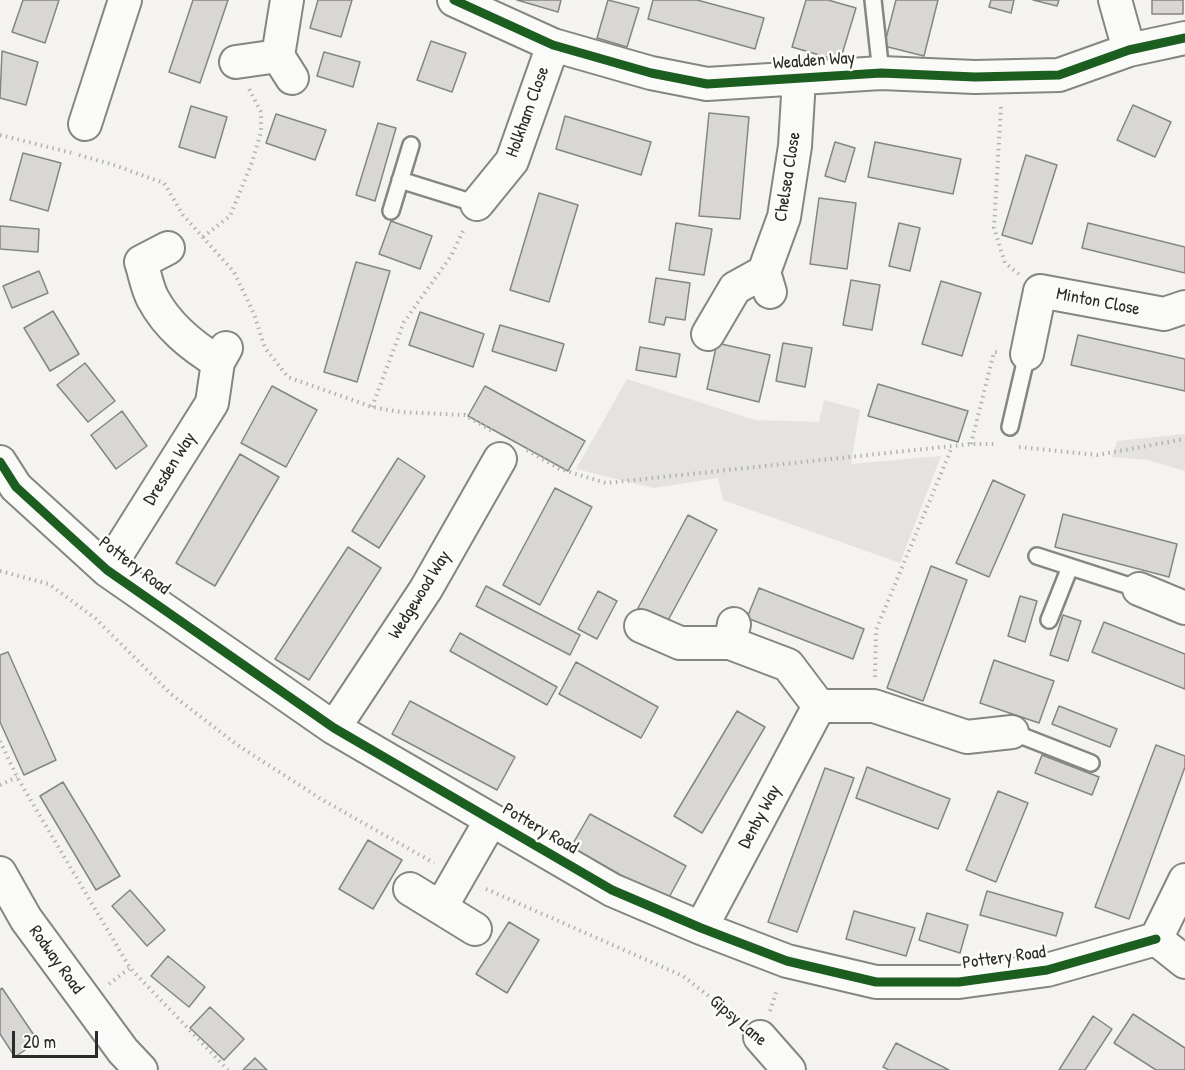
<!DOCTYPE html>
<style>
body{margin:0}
#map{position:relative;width:1185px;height:1070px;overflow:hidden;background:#f4f3f0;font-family:"Patrick Hand",sans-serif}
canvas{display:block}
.scale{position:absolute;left:12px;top:1031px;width:86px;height:27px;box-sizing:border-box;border:3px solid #2b2b2b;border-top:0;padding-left:8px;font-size:18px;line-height:21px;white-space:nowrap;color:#2b2b2b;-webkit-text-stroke:4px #fdfcf7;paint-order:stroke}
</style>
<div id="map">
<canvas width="1185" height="1070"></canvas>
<div class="scale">20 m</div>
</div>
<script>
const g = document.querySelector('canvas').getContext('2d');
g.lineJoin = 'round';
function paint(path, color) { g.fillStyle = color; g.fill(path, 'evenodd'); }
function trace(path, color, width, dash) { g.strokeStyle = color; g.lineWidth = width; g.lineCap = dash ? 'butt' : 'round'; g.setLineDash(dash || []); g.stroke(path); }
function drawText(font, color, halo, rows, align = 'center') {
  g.font = font + ' "Patrick Hand",sans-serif'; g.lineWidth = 5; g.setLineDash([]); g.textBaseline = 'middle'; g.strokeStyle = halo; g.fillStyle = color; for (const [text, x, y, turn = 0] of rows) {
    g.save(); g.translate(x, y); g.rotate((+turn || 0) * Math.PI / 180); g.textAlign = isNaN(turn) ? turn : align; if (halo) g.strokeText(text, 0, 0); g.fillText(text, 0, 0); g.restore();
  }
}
paint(new Path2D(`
 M627 379 755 420 819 422 824 400 860 410 851 464 941 456 900 563 723 500 718 478 653 488 576 469Z
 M1185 434V471L1148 460 1112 457 1117 441Z`), '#e4e3e0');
const building = new Path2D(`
 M23 0H59L45 43 12 32Z
 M193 0H228L200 83 169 72Z
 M318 0H352L341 37 310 28Z
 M517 0H561L558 12Z
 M608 0 639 8 627 47 597 38Z
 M653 0H697L764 18 755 49 648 19Z
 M806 0H828L856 8 840 61 792 47Z
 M896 0H938L924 56 884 46Z
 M991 0H1014L1011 13 989 7Z
 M1033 0H1059L1057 6Z
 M1152 0H1183V14H1152Z
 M431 41 466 53 452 92 417 80Z
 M2 51 38 62 26 105 0 98Z
 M324 52 360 62 353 87 317 76Z
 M1133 105 1171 122 1155 157 1117 140Z
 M191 106 227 117 215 158 179 147Z
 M709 113 749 117 740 219 699 216Z
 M276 114 326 130 315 160 266 143Z
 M565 116 651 142 641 175 556 149Z
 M378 123 396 128 375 201 356 195Z
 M835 142 855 148 845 182 825 176Z
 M875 142 961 159 953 194 868 177Z
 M23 153 61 163 48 211 10 200Z
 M1026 155 1057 165 1032 244 1002 235Z
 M539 193 578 205 549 302 510 290Z
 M819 198 856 203 847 269 810 264Z
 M391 221 432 236 420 269 379 254Z
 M676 223 712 229 704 275 669 270Z
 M899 223 920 228 910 271 889 266Z
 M1088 223 1185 247V273L1082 248Z
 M0 226 39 229 38 252 0 249Z
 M356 262 390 271 357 382 324 372Z
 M39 271 48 293 12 308 3 286Z
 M656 278 690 283 685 320 666 317 664 325 649 322Z
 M851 280 880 285 872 330 843 325Z
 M941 281 981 293 962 356 922 344Z
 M53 311 79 354 50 371 24 328Z
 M420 312 484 334 473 367 409 345Z
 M500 325 564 344 556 371 492 351Z
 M1078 335 1185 359V391L1071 365Z
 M717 343 770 355 759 402 707 389Z
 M783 343 812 348 805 387 776 381Z
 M640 347 680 354 676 377 636 370Z
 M85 363 115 401 88 422 57 385Z
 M878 384 968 411 958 442 868 416Z
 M272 386 317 410 286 467 241 443Z
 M485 386 585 441 568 471 468 416Z
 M122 411 147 446 116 469 91 435Z
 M240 454 279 477 215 586 176 563Z
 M398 458 425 476 379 548 352 531Z
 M993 480 1025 495 989 577 956 563Z
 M555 488 592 507 540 605 503 585Z
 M1063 514 1177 544 1169 577 1055 547Z
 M688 515 717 530 666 624 638 608Z
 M348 547 381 568 309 680 275 659Z
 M931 566 967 580 923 701 887 688Z
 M486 586 580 635 570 655 476 606Z
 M759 588 864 629 853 659 747 618Z
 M598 591 617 601 597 639 578 629Z
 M1020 596 1037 601 1025 642 1008 636Z
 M1063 615 1081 621 1068 661 1050 655Z
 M1104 622 1185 654V689L1092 652Z
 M460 633 557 687 547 705 450 651Z
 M8 652 56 760 24 775 0 722V655Z
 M994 660 1054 681 1039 723 980 703Z
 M576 662 658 707 641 738 559 694Z
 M410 701 515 757 497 790 392 734Z
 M1059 706 1117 729 1110 747 1052 724Z
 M737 711 765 727 702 833 674 816Z
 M1156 745 1185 756V767L1129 919 1095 907Z
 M1042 755 1099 777 1092 795 1035 773Z
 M867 767 950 799 938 829 856 798Z
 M825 768 854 778 797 932 768 922Z
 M63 782 120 876 96 890 40 796Z
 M998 791 1028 803 996 882 966 870Z
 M590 814 686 866 667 901 571 847Z
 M368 840 402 860 373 909 339 889Z
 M130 890 165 930 147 946 112 906Z
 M987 891 1063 913 1056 936 980 915Z
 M854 911 915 928 906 956 846 939Z
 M927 913 968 925 960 953 919 940Z
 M509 922 539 940 507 993 476 974Z
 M168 956 205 987 189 1007 151 976Z
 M2 988 38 1041 15 1057 0 1034V990Z
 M210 1007 244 1039 224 1060 190 1028Z
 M1133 1014 1185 1048V1070H1156L1114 1043Z
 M1093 1016 1112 1029 1085 1070H1059Z
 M896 1043 949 1070H889L883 1067Z
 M255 1058 267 1070H243Z`);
paint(building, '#d8d7d5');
trace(building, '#858584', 1.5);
const lane = new Path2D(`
 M873 0 881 73
 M400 180 477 204
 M391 211 411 145
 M1010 427 1027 354
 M1037 556 1139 589
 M1049 620 1070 567
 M1012 732 1091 763`);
const street = new Path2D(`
 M454 0 553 45 651 73 707 84 881 73 975 77 1059 75 1129 50 1185 38
 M1115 0 1129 50
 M278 56 287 0
 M236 62 278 56 292 78
 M85 124 125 0
 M477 204 512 161 553 45
 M168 248 141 262C145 274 147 288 153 299 168 327 192 346 218 362
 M764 272 784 217 795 146 799 79
 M708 334 735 288 764 272 770 292
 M1027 354 1040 291 1164 314 1185 307
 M0 462 16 487 107 570 334 728 612 890 701 928 787 961 876 982H959L1047 970 1156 939
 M107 570 212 403 218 362 226 348
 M1139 589 1185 608
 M641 626 680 643H730L734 624
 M819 706H874L967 737 1012 732
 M334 728 426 589 500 459
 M0 873 26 919 123 1051 141 1070
 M410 889 475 929
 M441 907 491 820
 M701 928 819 706 788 665 730 643
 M1156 939 1185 880
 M1156 939 1185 962
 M760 1037 789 1070`);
trace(lane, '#858584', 20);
trace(street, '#858584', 36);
trace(new Path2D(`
 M1001 107 994 228 1005 263 1019 274
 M0 135 72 153
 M79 155 111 164 164 183 183 215 234 272 254 314 265 348 288 377 372 407 401 412 465 415 492 431
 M203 237 230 216 251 165 261 132V112L249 89
 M372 407 404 322 451 256 464 229
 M971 444 994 352H1000
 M1019 447 1097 455 1185 439
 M527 450 560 469 606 483 971 444H997
 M0 571 49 584 96 619 171 694 236 744 321 799 434 863
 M875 677 876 630 952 447
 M0 741 17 777 130 968 228 1070
 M0 785 17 777
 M486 889 683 976 737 1018
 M109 984 130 968
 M770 1011 777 990`), '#b3b2b1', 4, [1.5, 4.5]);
trace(lane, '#fafaf8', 15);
trace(street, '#fafaf8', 32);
trace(new Path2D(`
 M454 0 553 45 651 73 707 84 881 73 975 77 1059 75 1129 50 1185 38
 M0 462 16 487 107 570 334 728 612 890 701 928 787 961 876 982H959L1047 970 1156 939`), '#1b5e20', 9);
drawText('18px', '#2b2b2b', '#fdfcf7', [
 ["Wealden Way",814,61,-4],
 ["Holkham Close",528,112,-70],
 ["Chelsea Close",788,177,-81],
 ["Minton Close",1098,302,11],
 ["Dresden Way",170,469,-58],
 ["Pottery Road",134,566,37],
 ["Wedgewood Way",420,595,-58],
 ["Denby Way",760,817,-62],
 ["Pottery Road",540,829,30],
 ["Pottery Road",1004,958,-8],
 ["Rodway Road",56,960,54],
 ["Gipsy Lane",738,1021,40]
]);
</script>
